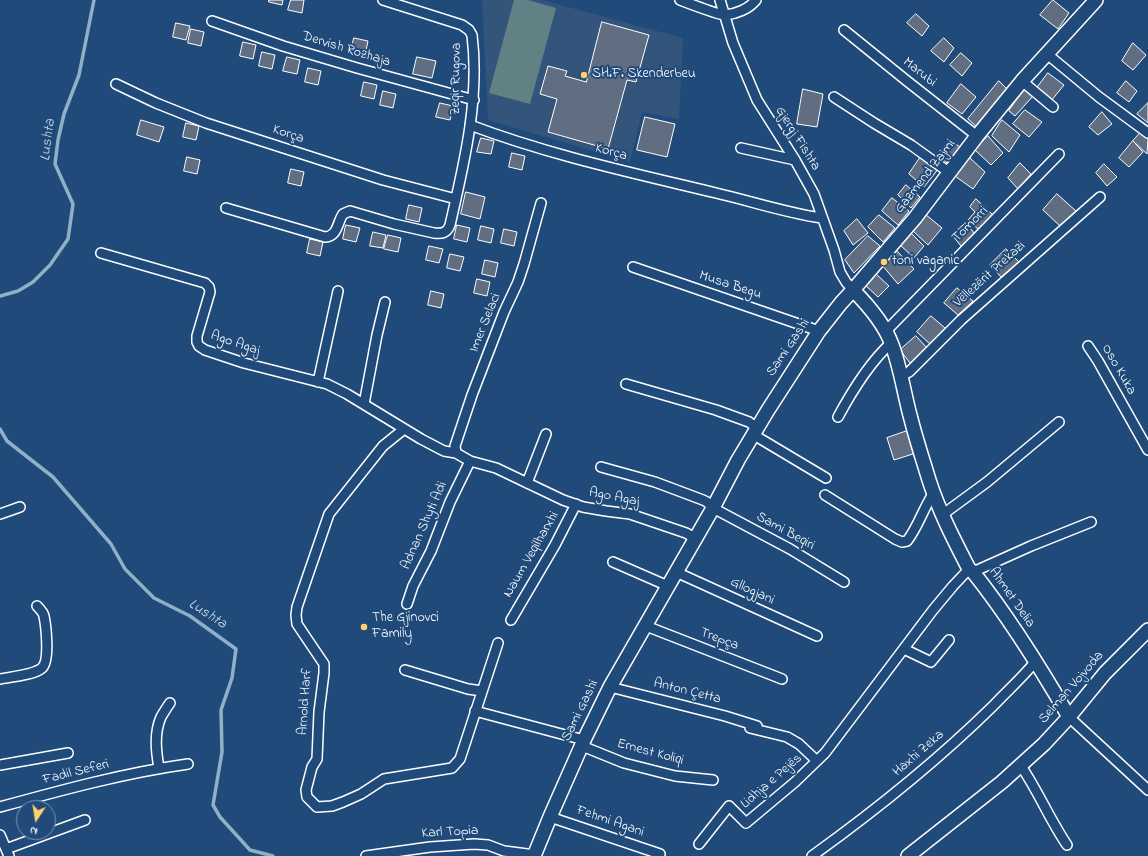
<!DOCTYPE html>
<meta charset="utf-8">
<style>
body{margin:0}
#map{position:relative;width:1148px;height:856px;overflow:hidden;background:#1f4a7a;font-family:"Indie Flower",sans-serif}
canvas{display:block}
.north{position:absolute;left:16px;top:800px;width:40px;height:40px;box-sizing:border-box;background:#1f4a7a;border:1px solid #7992af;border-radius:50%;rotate:192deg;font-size:11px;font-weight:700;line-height:16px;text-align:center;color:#fff}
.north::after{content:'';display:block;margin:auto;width:14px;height:18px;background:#ffd166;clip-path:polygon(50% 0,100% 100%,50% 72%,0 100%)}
</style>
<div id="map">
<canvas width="1148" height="856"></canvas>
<div class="north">N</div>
</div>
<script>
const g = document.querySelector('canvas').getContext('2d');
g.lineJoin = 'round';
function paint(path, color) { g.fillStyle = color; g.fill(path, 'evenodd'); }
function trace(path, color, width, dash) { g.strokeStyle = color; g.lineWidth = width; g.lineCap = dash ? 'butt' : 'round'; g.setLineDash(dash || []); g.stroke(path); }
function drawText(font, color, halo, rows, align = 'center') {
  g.font = font + ' "Indie Flower",sans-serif'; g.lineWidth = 4; g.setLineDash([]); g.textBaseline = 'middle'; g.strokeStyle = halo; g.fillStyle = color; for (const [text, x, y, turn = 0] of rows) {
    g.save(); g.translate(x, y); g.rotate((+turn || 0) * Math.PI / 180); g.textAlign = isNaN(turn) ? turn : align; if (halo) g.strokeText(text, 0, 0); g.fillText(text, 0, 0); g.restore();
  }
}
paint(new Path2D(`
 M482 0H542L683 38 679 119 642 112 630 162 488 120Z`), '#33557c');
paint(new Path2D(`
 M514 0H528L556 8 530 104 489 93Z`), '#618185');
trace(new Path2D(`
 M0 296 18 291 33 282 50 265 68 239 73 204 55 164 58 140 64 114 79 75 94 0
 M0 429 7 441 53 477 111 544 125 569 154 598 190 616 236 649 232 678 221 710 222 752 213 805 220 817 250 850 273 856`), '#8fb0c6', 3.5);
const building = new Path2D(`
 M269 0H283L282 5 269 2Z
 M291 0H304L302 13 288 10Z
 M1053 0 1069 13 1058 29 1040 15Z
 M916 14 929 26 922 36 907 23Z
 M602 22 649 35 636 82 627 80 608 149 548 132 557 99 540 94 548 66 567 71 565 76 586 82Z
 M176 23 190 26 186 40 173 37Z
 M191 29 204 32 201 46 188 43Z
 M354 38 368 41 365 55 351 52Z
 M944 38 954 48 944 62 931 51Z
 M243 42 256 45 253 59 240 56Z
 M1133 43 1146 55 1133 70 1122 61Z
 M262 52 275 55 272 69 259 66Z
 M961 53 972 63 962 76 950 65Z
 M287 57 300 60 297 74 283 71Z
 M417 57 436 61 432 78 413 74Z
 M308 68 321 71 318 85 305 82Z
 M1048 73 1064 85 1051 101 1037 88Z
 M999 81 1008 90 978 128 968 119Z
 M1126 81 1137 91 1129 102 1117 93Z
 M364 82 377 85 374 99 361 96Z
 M961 84 976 97 962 114 947 103Z
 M1026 87 1034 95 1015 116 1009 111Z
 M803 89 823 94 817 127 797 124Z
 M383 91 396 94 393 108 380 105Z
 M440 103 453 106 450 120 436 117Z
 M1148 103V123L1137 114Z
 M1025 110 1042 122 1029 137 1013 124Z
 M1102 112 1112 124 1098 135 1089 127Z
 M645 117 675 124 667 157 637 150Z
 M141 120 164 127 159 142 137 135Z
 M1002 120 1020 135 1009 152 992 136Z
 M186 123 199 126 196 140 183 137Z
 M1141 132 1148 138 1147 154 1133 141Z
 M988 136 1003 153 991 165 975 150Z
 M481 138 494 141 491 154 477 152Z
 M950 140 960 147 947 163 938 155Z
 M1133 141 1143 152 1129 167 1119 158Z
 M512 153 525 156 522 170 509 167Z
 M922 155 939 168 924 187 909 174Z
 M187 157 200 160 197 174 184 171Z
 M970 158 985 172 973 189 955 176Z
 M1020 163 1031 174 1018 189 1008 178Z
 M1104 164 1117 177 1107 186 1096 173Z
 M291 169 304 172 301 186 288 183Z
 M906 185 920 197 911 208 898 195Z
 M466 192 485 197 480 219 461 214Z
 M1057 194 1076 211 1060 226 1043 210Z
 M892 198 909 211 898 225 882 211Z
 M976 199 993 215 979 230 968 220 975 212 970 207Z
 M409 205 422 208 419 222 406 219Z
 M925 214 942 228 928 245 912 230Z
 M879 215 895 228 883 242 868 227Z
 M857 219 868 233 853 245 844 231Z
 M966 223 975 234 961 246 952 235Z
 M346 225 360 228 356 242 343 239Z
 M457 225 470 228 467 242 454 239Z
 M481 226 494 229 491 243 478 240Z
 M504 229 517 232 514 246 501 243Z
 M373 232 386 235 383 248 370 246Z
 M910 232 924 246 914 258 899 244Z
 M388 235 401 238 398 252 384 249Z
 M868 236 880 246 854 273 845 260Z
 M310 239 323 242 320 256 307 253Z
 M429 246 443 249 439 263 426 260Z
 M895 249 914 269 898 284 882 265Z
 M1006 249 1019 262 1001 277 990 265Z
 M450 254 464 257 460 271 447 268Z
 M485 260 498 263 495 277 482 274Z
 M876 274 889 286 878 297 864 284Z
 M477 279 490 282 487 296 474 293Z
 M957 288 973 301 958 315 944 303Z
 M431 291 444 294 441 308 428 305Z
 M931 316 945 328 931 345 917 332Z
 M916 336 927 348 910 363 900 350Z
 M910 430 916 453 894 460 887 438Z`);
paint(building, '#616e81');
trace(building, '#fff', 1);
const street = new Path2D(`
 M680 0C688 3 719 15 725 15 736 14 749 9 756 0
 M720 0 733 43 757 100 795 160 814 194 834 250 840 272 846 282 853 290
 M212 21 283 46 357 68 474 100
 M844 30 907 81 977 136
 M1047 54 1099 97 1148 133
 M1022 81 1053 107
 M116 84 156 103 206 123 383 180 456 199
 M834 97 874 123 911 145 950 173
 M470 125C549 155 633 173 716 193 751 201 786 213 822 218
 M741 148 795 160
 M226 208 325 237C338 236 337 223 343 214L350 211 394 224 434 233C442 234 447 233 450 225 464 164 480 99 472 35L469 30 462 25 383 0
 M101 253 205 283 209 287 210 292 197 336V342L199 346 205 350 244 363 327 384 347 394 421 439 444 451 456 453 470 461 496 468 563 500 583 507 606 511 630 514 686 533 695 538
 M633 267 819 331
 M885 332 1059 154
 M1088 346 1098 361 1148 450
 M901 376 909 372 961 320 1100 197
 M318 382 338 291
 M626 384 716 410 749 422 757 428
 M364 404 377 335 385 302
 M838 417C852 391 869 363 891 343
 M404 429 383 446 329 514 297 607 296 615 297 624 324 664V673L319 712 317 759 312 767 306 790 307 797 317 807 332 806 343 802 361 794 384 779 452 768 460 759 498 643
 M754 435 826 478
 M456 453 455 446 472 395 504 312 518 282 524 264 541 203
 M601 467 655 482 703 500 707 502 713 508 790 549 844 582
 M527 483 546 434
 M825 495 895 539 902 542 907 541C918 527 923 509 933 494
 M0 514 20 507
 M942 515 987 482 1059 422
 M613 562 668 586
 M676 572 817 636
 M973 572 1031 546 1091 522
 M407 604 413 586 431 551 450 502 470 461
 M511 620 555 545 576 504
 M646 626 782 679
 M904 649 931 662 949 640
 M405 670 468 689 482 691
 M0 679C10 677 34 675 42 668 50 661 46 626 44 616 43 612 40 609 37 606
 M610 687 725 716 757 726
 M475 711 584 740
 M1069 717 1148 790
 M750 728 787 737 799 744 817 761
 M582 746 624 763 675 776 713 780
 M0 765 68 753
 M1021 766C1038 791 1050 820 1067 845
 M159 768C156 751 154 733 161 717 164 712 167 707 170 703
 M0 807C62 790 124 773 188 764
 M550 817 660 854
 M0 835 9 856
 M699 844 729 806 746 823 795 782 825 753 933 610 953 586 969 569
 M6 849 85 820
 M366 856 430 847 474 844 488 845 504 851 535 855
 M812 856C876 810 937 761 993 706 1007 691 1022 678 1035 662`);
const secondary = new Path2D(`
 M853 290C867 304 885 325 892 345 901 369 904 394 911 419 916 439 923 460 929 480 939 511 954 540 969 569L973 572C1009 617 1040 667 1069 717
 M534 856 550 817 584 740 610 687 713 508 738 460 768 410 819 331 841 303 853 290 915 218 977 136 1022 81 1096 0
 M908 856 1002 782 1044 744 1069 717 1105 673 1148 630`);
trace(street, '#fff', 12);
trace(secondary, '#fff', 16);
trace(street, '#1f4a7a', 9);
trace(secondary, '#1f4a7a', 13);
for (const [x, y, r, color] of [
 [584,75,4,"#ffd166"],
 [884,262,4,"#ffd166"],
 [364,627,4,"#ffd166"]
]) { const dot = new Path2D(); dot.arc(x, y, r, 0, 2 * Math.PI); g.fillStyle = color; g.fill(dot); trace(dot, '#1f4a7a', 1.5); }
drawText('14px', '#fff', '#1f4a7a', [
 ["Dervish Rozhaja",346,50,17],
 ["Marubi",919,73,38],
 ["Zeqir Rugova",457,79,-89],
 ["Korça",288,135,19],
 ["Gjergj Fishta",797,139,58],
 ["Korça",611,153,15],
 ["Gazmend Zajmi",926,177,-52],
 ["Tomorri",971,225,-45],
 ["Vëllezërit Prekazi",990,275,-42],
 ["Musa Begu",730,286,18],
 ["Imer Selaci",486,323,-68],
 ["Ago Agaj",235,344,18],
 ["Sami Gashi",789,348,-56],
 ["Oso Kuka",1118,370,60],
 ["Ago Agaj",614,498,11],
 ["Adnan Shyti Adi",425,526,-66],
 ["Sami Beqiri",785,532,29],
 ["Naum Veqilharxhi",532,555,-60],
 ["Gllogjani",752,592,25],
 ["Ahmet Delia",1011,598,55],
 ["Trepça",719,640,21],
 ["Selman Vojvoda",1072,688,-49],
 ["Anton Çetta",687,692,14],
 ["Arnold Harf",306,702,-86],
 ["Sami Gashi",581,711,-64],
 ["Ernest Koliqi",650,753,15],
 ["Haxhi Zeka",919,754,-41],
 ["Fadil Seferi",76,773,-14],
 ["Lidhja e Pejës",772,782,-41],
 ["Fehmi Agani",610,822,19],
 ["Karl Topia",450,833,-3]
]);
drawText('14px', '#fff', '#1f4a7a', [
 ["SH.F. Skenderbeu",592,75],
 ["toni vaganic",892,262],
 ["The Gjinovci",372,619],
 ["Family",372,635]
], 'left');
drawText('italic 15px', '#d0dee7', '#1f4a7a', [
 ["Lushta",49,140,-83],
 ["Lushta",207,615,33]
]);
</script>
